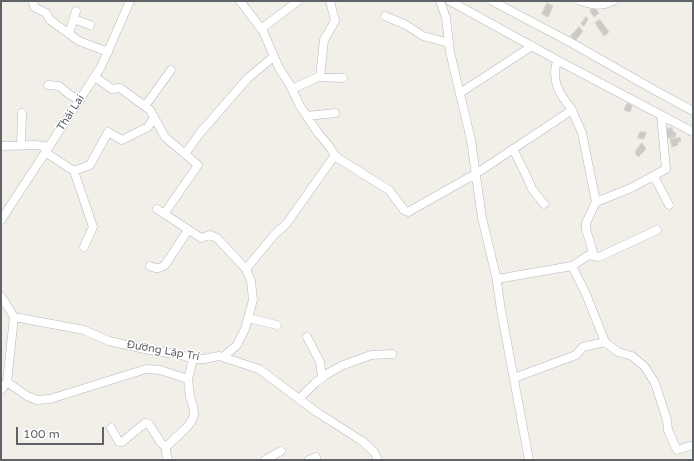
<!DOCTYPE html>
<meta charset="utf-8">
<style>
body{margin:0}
#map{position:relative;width:694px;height:461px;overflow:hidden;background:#f1efe8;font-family:"Varela Round",sans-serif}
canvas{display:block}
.frame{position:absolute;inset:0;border:2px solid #5f6368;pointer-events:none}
.scale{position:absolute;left:16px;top:427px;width:88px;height:18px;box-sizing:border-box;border:2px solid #5f6368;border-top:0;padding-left:5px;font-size:12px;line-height:14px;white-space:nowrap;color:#5f6368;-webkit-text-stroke:3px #fff;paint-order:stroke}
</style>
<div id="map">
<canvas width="694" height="461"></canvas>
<div class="frame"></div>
<div class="scale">100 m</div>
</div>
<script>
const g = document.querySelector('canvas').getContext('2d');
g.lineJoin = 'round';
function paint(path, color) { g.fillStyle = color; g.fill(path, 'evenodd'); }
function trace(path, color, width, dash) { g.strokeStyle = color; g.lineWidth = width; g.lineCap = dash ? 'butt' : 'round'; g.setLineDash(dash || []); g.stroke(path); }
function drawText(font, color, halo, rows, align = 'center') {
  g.font = font + ' "Varela Round",sans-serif'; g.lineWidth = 3; g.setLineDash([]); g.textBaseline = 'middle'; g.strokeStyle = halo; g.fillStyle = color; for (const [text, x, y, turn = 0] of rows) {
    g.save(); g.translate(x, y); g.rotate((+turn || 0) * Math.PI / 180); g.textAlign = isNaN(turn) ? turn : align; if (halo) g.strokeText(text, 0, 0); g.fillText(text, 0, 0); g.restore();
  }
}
const building = new Path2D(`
 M547 3 553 6 548 17 542 14Z
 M594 7 599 13 594 17 590 11Z
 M586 17 588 19 584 26 581 24Z
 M600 20 609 32 604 36 595 23Z
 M579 27 583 31 575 41 571 36Z
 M628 103 632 106 630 112 624 110Z
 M672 128 673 132 676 133 675 137 667 138 666 129Z
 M640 132H646L644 139 638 138Z
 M680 138 681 141 677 143 678 145 672 147 670 139Z
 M642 143 646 149 638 157 635 152Z`);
paint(building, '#cccac5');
trace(building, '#d6d1c6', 1);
const minor = new Path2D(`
 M33 1 34 7 46 13 50 20 79 41 108 52
 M240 1 263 31 279 68 290 85 300 106 318 133 329 146 336 157 389 190 404 210 408 212 477 173 572 110 582 133 596 202 631 188 666 169 661 115
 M440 1 446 18 450 52 471 140 482 218 496 276 501 310 529 460
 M450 1 557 60 693 132
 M492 1 570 42 656 91 693 111
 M580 1C592 5 601 7 613 1
 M385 16 406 25 423 36 449 43
 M74 19 90 25
 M261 29 298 1
 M69 34 76 11
 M557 60C551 82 559 93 572 110
 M95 77 112 89 120 88 150 110 165 137 198 165 164 214
 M320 77 324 40 335 21 330 1
 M48 85 59 86 70 95 80 100
 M292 89 318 77 343 78
 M460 93 532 46
 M145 106 171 70
 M307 116 335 113
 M1 146 36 145 49 147
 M21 146 22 113
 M513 149 527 177 532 189 544 204
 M45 152 74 171 90 165 108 132 122 140 148 127 154 117
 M185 154 200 133 247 79 273 57
 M74 171 93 227 84 247
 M654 176 669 205
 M157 209 201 238 210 235 217 238 246 269 251 281 253 300 245 329 237 345 223 357
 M1 220 101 67 130 1
 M594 256 586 229V223L596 202
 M150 266C156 269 159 269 165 265L188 230
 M572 266 586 294 605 342 618 352 632 356 645 367 655 383 667 420 668 430 677 450 693 445
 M246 269 274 235 287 223 335 155
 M497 279 572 266 589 255 599 257 657 230
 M1 296 14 317 7 382 1 390
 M14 317 84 330 109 341 149 350 181 355 193 359H204L219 356 259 369 315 411 362 441 374 452 378 460
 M248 318 277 325
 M307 337 320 362 322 377
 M514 378 576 355 583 347 605 342
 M7 382 27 396 37 400 50 399 146 369 160 370 188 379
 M299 399 315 383 327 374 341 366 371 355 392 354
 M111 428 119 442H122L145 423 149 424 161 443 166 447
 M168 460 166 452V447L188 426 192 420 194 414 193 406 190 397 188 379 193 359
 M265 460 281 451
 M309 460 316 457`);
trace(minor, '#b5b8bc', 9);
trace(minor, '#fff', 8);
drawText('11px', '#5f6368', '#fff', [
 ["Thái Lai",71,113,-57],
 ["Đường Lập Trí",163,351,10]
]);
</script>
